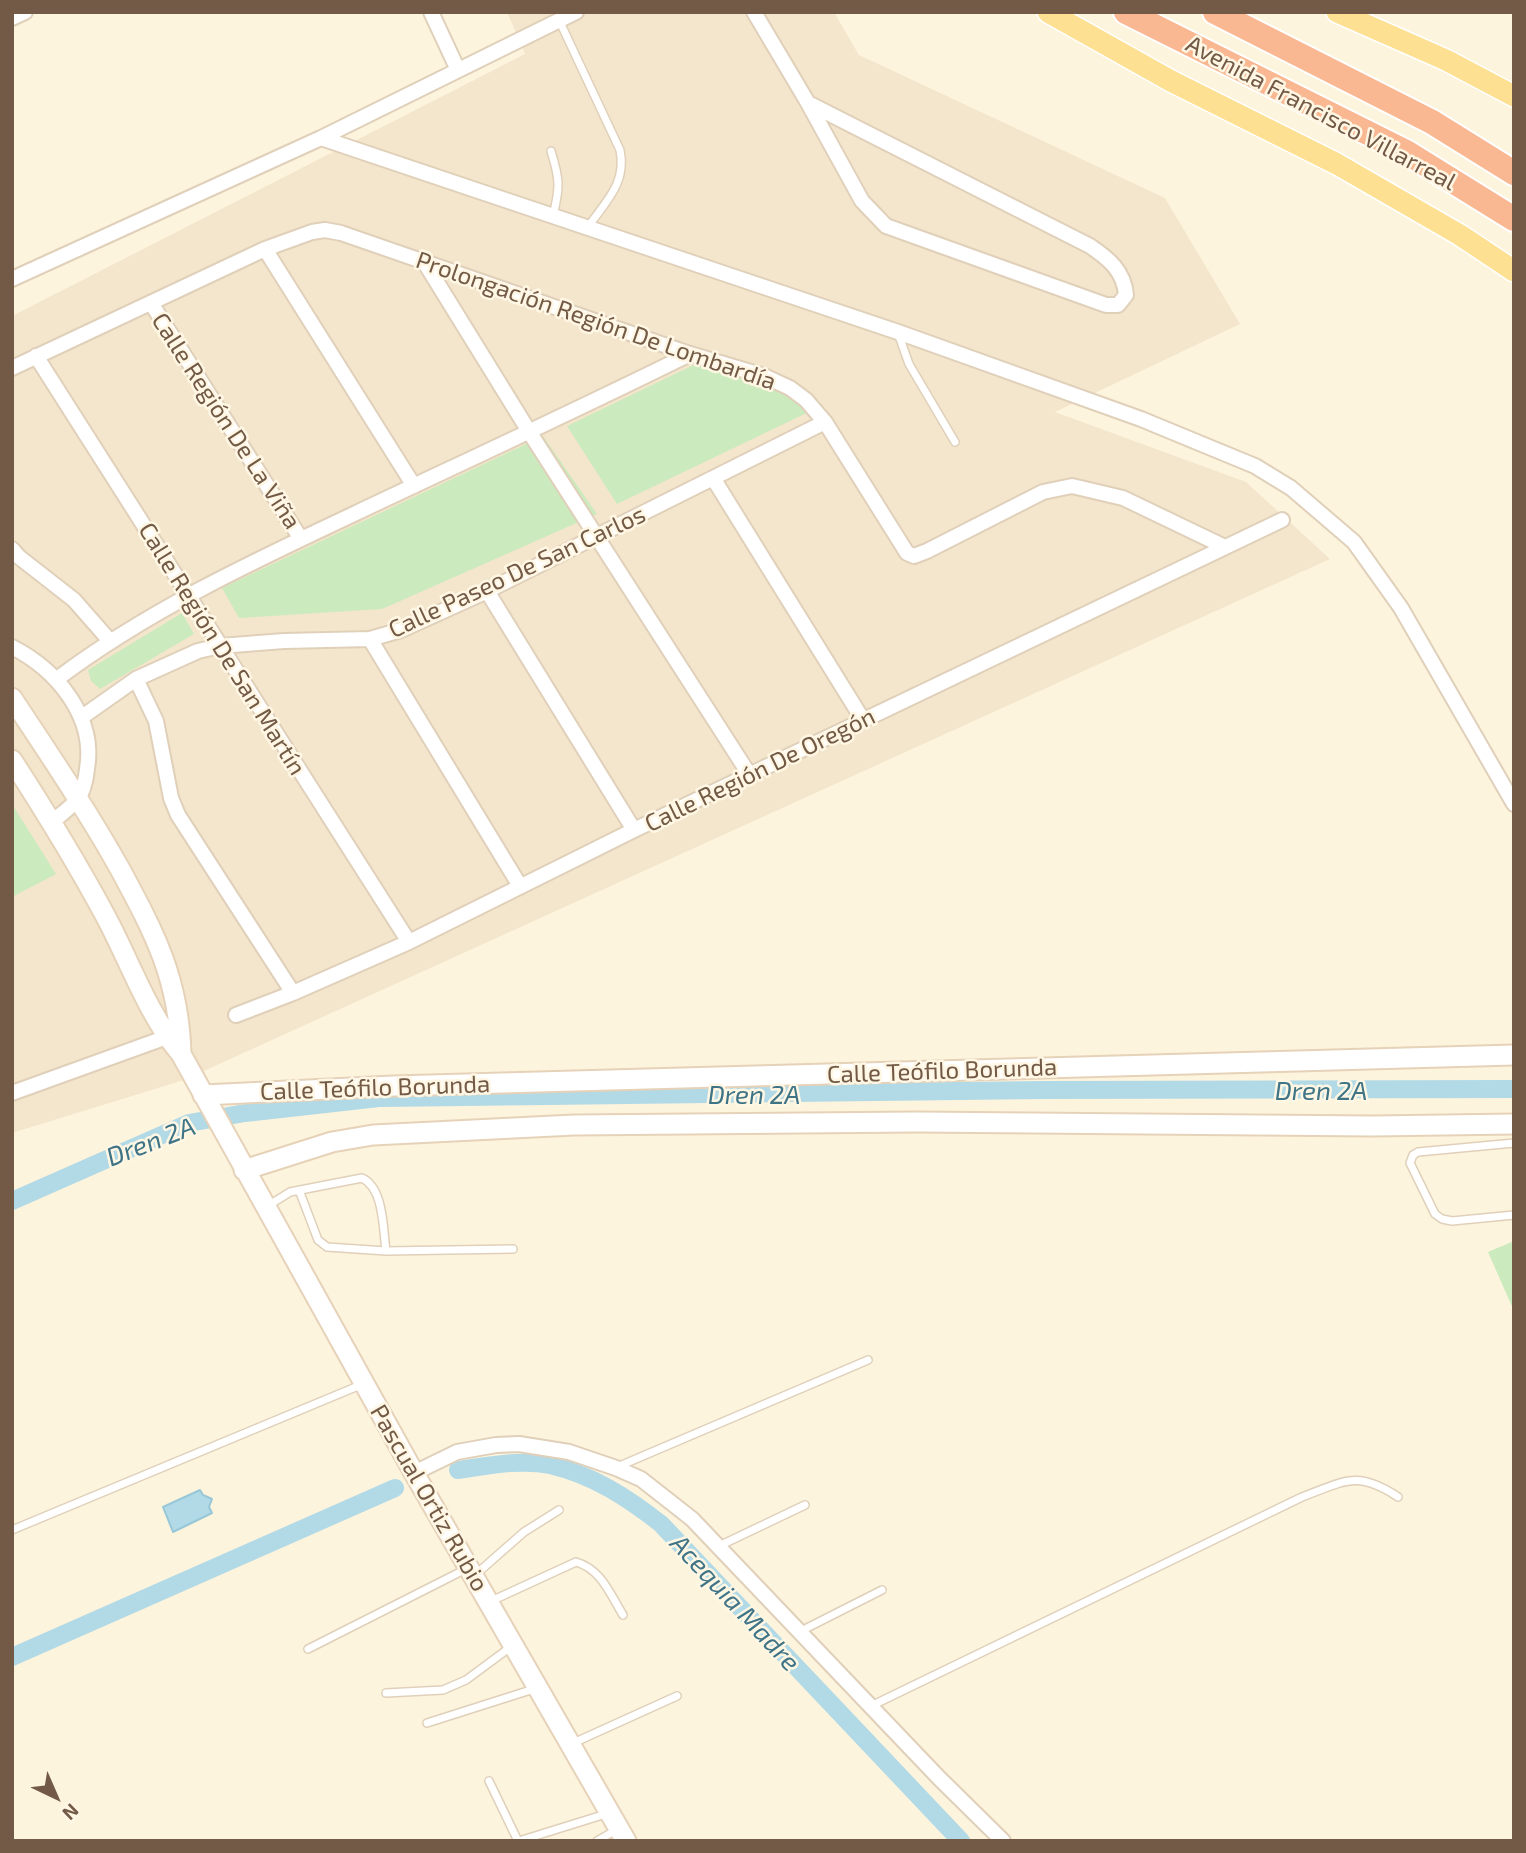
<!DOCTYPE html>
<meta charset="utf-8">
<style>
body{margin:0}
#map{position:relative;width:1526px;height:1853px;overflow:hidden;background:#fdf4de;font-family:"Exo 2",sans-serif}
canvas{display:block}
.frame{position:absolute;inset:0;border:14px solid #725a46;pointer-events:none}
.north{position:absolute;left:21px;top:1762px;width:70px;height:70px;-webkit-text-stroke:5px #fff7e4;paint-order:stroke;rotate:136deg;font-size:19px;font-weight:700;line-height:28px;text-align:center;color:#725a46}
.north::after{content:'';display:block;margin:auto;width:24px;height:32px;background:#725a46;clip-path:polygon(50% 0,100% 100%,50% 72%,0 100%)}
</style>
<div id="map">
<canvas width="1526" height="1853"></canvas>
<div class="frame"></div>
<div class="north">N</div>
</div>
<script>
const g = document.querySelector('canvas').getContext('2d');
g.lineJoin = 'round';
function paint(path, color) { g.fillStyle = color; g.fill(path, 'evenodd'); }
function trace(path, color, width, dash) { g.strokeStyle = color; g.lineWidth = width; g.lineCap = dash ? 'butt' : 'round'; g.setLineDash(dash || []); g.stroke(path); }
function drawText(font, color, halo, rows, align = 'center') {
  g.font = font + ' "Exo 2",sans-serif'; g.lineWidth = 5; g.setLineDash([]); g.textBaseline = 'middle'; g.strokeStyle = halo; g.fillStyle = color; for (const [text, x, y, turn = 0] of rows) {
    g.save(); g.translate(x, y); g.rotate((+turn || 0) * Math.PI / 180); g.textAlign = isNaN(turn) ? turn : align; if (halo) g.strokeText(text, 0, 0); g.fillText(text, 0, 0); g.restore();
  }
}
paint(new Path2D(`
 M507 12H834L859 55 1165 198 1240 324 1055 412 1246 482 1330 559 184 1080 12 1133V316L525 54Z`), '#f4e6cc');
paint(new Path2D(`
 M708 358 800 389 815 409 617 504 567 426Z
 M543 436 597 514 382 609 239 618 222 588Z
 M182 613 194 634 100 689 91 681 88 670Z
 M12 804 56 874 12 897Z
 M1514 1241V1311L1488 1252Z`), '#cbeabd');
const water = new Path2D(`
 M200 1490 203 1495 212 1499 209 1507 212 1513 173 1532 163 1507Z`);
paint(water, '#b2d9e6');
trace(water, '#98c8d8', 2);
trace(new Path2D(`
 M12 1201 189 1123 245 1113 379 1098 1042 1090 1514 1089
 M458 1470C487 1466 520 1459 550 1465 593 1475 628 1498 661 1524L961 1841
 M12 1657 395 1488`), '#b2d9e6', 18);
const lane = new Path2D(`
 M559 20 620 150C627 183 606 201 588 227
 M551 151C560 180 560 187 553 216
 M898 333 909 364 955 442
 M1514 1143 1418 1152 1413 1155 1410 1163 1435 1214 1442 1219 1452 1221 1514 1215
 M299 1190 318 1240 327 1247 386 1251 513 1249
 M266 1207 290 1192 362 1178C384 1188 383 1229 386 1251
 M617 1467 868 1360
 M12 1530 363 1384
 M719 1546 805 1505
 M474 1576 524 1532 559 1510
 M489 1602 576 1562C601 1569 610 1594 623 1615
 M799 1632 882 1590
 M308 1649 468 1568
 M386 1693 443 1690 466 1680 512 1646
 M871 1706 1302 1497C1345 1481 1357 1470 1398 1497
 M427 1723 537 1688
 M571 1744 677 1696
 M489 1781 518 1841
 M519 1841 609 1813
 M597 1841 618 1829`);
const street = new Path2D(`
 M431 12 458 70
 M754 12 808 103 862 201 886 226 1106 305H1118L1126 295C1124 271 1109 259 1090 246L808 103
 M12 18 25 12
 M321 138 898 332 1141 419 1255 466 1291 488 1354 542 1401 608 1514 804
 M265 249 414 486
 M425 263 530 433 749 774
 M12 279 321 138 576 12
 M151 303 301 539
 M36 356 409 942
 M12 368 265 249 312 232 325 230 341 233 690 354 764 376 790 388 806 400 825 422 907 553 914 556 927 551 1043 492 1072 486 1123 498 1223 546
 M713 478 863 720
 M12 549 19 557 74 600 110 641
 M487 591 634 830
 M370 639 520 886
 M12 647C57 670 96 717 87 769 86 779 83 792 77 800 70 808 60 815 52 822
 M57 679C147 611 252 562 354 514 466 461 579 409 690 354
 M136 679 156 721 171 798 178 815 293 993
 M82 717 136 679 198 651 220 646 284 641 370 639 401 630 487 591 825 422
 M236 1015 293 993 409 942 634 830 1282 520
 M12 1093 167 1037 176 1032
 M414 1473 457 1452 496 1445 519 1444 569 1452 616 1468 641 1479 692 1519 939 1778 1003 1841`);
const secondary = new Path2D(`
 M12 698C49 754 87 810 120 869 155 934 179 979 181 1054
 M12 760C45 811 77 863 106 917 131 964 147 1013 181 1054L414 1473 626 1841
 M203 1095 393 1086 1514 1055
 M244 1170 332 1142 373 1135 574 1125 917 1122 1373 1126 1514 1124`);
const primary = new Path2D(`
 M1048 12 1171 81 1337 164 1460 235 1514 271
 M1337 12 1446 60 1514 96`);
const highway = new Path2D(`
 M1126 12 1406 152 1514 219
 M1215 12 1432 122 1514 173`);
trace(lane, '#e0d0ba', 10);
trace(street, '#e0d0ba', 18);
trace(secondary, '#e6d2b8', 23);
trace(primary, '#fff', 24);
trace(highway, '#fff', 28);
trace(lane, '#fff', 7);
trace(street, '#fff', 14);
trace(secondary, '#fff', 19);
trace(primary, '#fee093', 21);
trace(highway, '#f9b792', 24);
drawText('24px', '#725a46', '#fff7e4', [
 ["Avenida Francisco Villarreal",1321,113,28],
 ["Prolongación Región De Lombardía",596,321,19],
 ["Calle Región De La Viña",226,421,57],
 ["Calle Paseo De San Carlos",517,572,-25],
 ["Calle Región De San Martín",222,649,58],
 ["Calle Región De Oregón",760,770,-26],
 ["Calle Teófilo Borunda",942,1071,-2],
 ["Calle Teófilo Borunda",375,1088,-2],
 ["Pascual Ortiz Rubio",429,1498,60]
]);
drawText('italic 26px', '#3f7487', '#fff7e4', [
 ["Dren 2A",1321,1091],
 ["Dren 2A",754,1095],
 ["Dren 2A",151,1142,-21],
 ["Acequia Madre",735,1603,47]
]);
</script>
